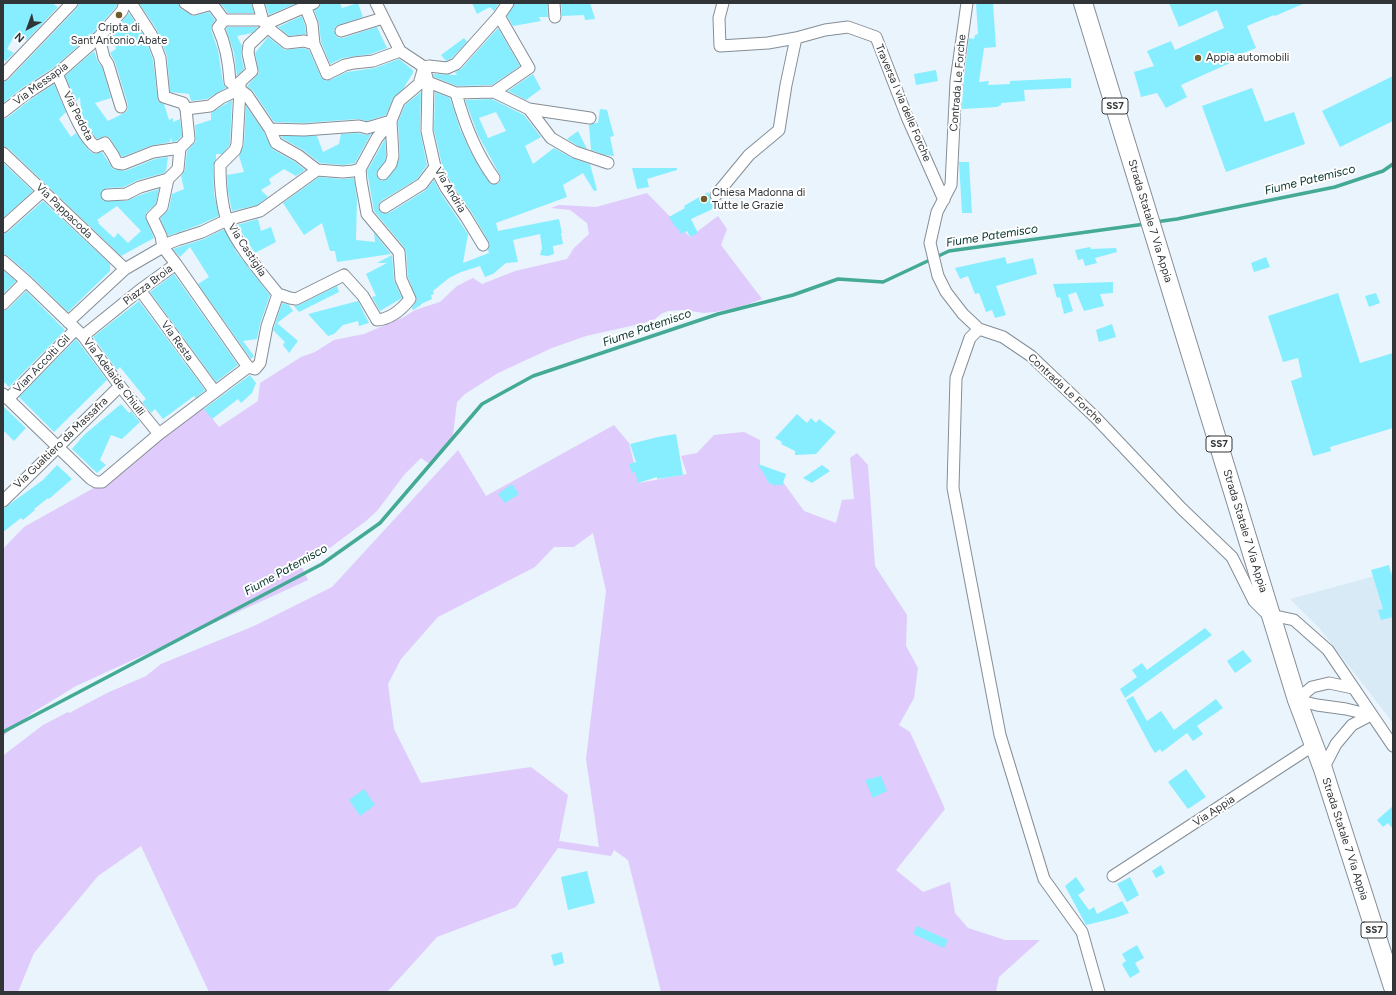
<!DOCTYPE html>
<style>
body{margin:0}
#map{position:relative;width:1396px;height:995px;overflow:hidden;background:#eaf4fc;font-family:Figtree,sans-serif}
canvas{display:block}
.frame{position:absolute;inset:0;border:4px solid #313538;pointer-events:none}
.north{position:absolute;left:8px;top:8px;width:40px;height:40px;-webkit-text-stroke:3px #fff;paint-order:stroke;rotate:221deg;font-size:11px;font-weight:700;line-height:16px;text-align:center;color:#313538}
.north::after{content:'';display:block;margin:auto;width:14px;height:18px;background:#313538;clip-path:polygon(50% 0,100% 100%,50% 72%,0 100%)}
</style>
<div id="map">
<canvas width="1396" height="995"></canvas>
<div class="frame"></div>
<div class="north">N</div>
</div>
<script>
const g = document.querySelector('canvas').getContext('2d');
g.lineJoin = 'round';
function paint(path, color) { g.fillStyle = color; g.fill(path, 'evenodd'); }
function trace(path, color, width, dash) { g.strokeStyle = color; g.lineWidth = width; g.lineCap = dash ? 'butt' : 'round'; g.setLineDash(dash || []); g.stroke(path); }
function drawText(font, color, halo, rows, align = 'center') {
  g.font = font + ' Figtree,sans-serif'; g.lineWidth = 4; g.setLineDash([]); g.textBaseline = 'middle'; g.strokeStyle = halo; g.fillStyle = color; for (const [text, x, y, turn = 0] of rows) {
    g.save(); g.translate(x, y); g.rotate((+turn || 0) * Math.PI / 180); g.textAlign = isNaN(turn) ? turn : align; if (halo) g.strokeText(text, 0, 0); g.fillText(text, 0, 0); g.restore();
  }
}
paint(new Path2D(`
 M1393 571V723L1320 629 1290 599Z`), '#d9eaf7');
paint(new Path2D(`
 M647 193 690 237 718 216 727 229 721 245 762 299 743 306 715 312 704 313 683 310 668 311 661 314 655 319 644 323 586 336 552 348 498 373 465 394 457 402 453 435 431 465 421 458 404 475 377 511 366 521 331 547 301 565 308 580 76 686 32 713 3 736V549L24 527 108 480 203 407 219 427 258 401 260 383 301 357 315 352 334 340 364 334 404 317 415 310 440 302 457 286 473 278 482 284 515 271 567 259 574 248 589 234 587 223 570 210 551 208 559 205 596 207Z
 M614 425 629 443 639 483 687 474 681 456 697 453 714 435 744 432 760 440V466L769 483 783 482 804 511 836 523 842 500 854 499 850 458 857 453 868 465 875 566 907 615 906 646 918 668 914 698 899 725 910 732 945 809 896 870 923 892 950 882 955 913 968 928 1005 940H1040L999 977 996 992H661L628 860 614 850 611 856 558 848 516 907 437 937 387 992H209L141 846 98 876 34 953 18 992H3V756L5 754 43 725 68 712 70 713 73 711 107 693 146 676 161 664 254 626 332 587 458 450 486 496ZM593 533 606 591 586 759 599 847 559 841 568 795 531 767 421 783 394 729 388 684 401 659 438 617 535 567 554 547H574Z`), '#dfcbfc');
trace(new Path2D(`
 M1155 222 1177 219 1335 187 1383 171 1393 164
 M3 732 322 564 380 523 482 404 533 376 718 314 793 295 838 279 883 282 949 251 1145 224`), '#45aa95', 3.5);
paint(new Path2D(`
 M3 3H52L58 7 27 40 16 33 7 49 14 53 6 61 3 60Z
 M79 3H118L116 7 94 32 53 68 22 88 3 103V82L8 80 77 8Z
 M139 3H178L181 9 193 16 209 12 215 20 211 27V30L218 50 223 83 226 88 207 99 191 101 189 94 170 92 167 56 157 30Z
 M220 3H251L254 13H228Z
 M265 3H297L269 15Z
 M321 3H340L342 8 358 3 363 17 336 26 334 30 336 36 339 38H343L377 27 387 48 371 54 343 58 330 64 321 42 319 23 314 10 319 7Z
 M472 3H499L494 11 490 7 477 14Z
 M515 3H547L548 17H539L541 21 513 26 507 16Z
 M561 3H590L595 19 585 20 584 15 562 16Z
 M976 3H993L996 47 984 48 979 82 989 81 988 85 1010 84V81L1071 78V88L1024 90 1025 101 1001 103V105L997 107 962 109 963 86 969 38 974 39 975 35 978 34Z
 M1169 3H1305L1275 16 1274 15 1247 26 1256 48 1239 55 1240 57 1229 62 1230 63 1181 85 1187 97 1166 108 1157 93 1141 97 1134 72 1154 66 1147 51 1171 41 1175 50 1224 28 1217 10 1179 27Z
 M129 13 145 37 153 60 158 101 164 104 169 120 173 118V122L180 119 182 136 177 141 172 142 171 137 170 142 150 146 122 157 109 137 105 136 97 139 90 130 81 112 80 97 76 101 65 76 94 51 98 62 102 67 111 98 95 103 108 121 126 112 128 109V105L115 62 110 53 116 49 114 39 111 34Z
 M302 16 305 26 306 34 289 36 278 27Z
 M228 27H258L252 33 237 36 242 46 241 54 244 69 237 76 234 53 226 29Z
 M498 28 520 66 492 85 457 86 434 77 433 74 457 75 455 72 461 69Z
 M268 37 285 50 303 48 309 50 321 77 326 81 330 80 347 72 375 68 399 59 413 70V73L403 89 393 98 386 115 367 121 358 119 304 123 274 122 253 91 247 86 259 73 255 53Z
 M464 38 467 42 452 58 446 61 441 55Z
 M936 70 938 81 916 85 914 74Z
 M533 74 541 89 526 100 508 91Z
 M1393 76V121L1340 147 1322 111Z
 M54 84 66 112 59 119 71 137 76 133 85 146 91 152 95 154 102 152 113 169 125 171 155 159 168 157 166 171 164 173 138 180 124 187 106 188 101 192V198L104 201H126L143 194 159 189 156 204 147 212 145 216 154 238 121 256 8 148 3 146V119L7 118 30 100ZM117 206 141 231 128 243 118 233 114 238 98 223 99 222 97 220Z
 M1252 88 1265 122 1294 112 1305 144 1226 172 1202 106Z
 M421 92 420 131 427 165 417 179 381 201 379 204 378 208 382 213H389L426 190 434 180 440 192 468 234 463 263 489 253 488 250 490 244 472 213 452 184 442 165 434 130 435 92 450 98 460 129 470 151 482 172 491 184H498L500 181 501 177 478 135 465 100 492 99 524 115 541 137 525 146 533 164 554 148 572 158 590 164 597 190 594 191 583 173 563 185 567 197 496 223 498 231 559 219 562 233H561L563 244 553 246 554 254 548 256 540 255 542 248 540 234 513 240 518 262 506 263 493 274 485 277 480 266 461 272 449 278 433 291 434 294 431 295 432 299 421 304V305L413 310 412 308 411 309 417 300 408 277 406 251 404 247 374 211 367 171 385 139 386 155 385 161 376 173 377 177 382 181 386 180 396 168 400 156 398 122 405 105ZM496 112 506 131 488 138 479 118Z
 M232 100 230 143 229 146 222 154H216V159L213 165 214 194 219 216 199 225 168 236 160 218 169 209 172 194 184 189 181 176 185 170 187 151 196 141 195 125 211 120V113Z
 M246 106 264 132 272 149 295 162 305 170 296 176 284 169 269 179 271 184 261 190 268 197 257 205 232 211 228 192 227 175 244 172 239 156 244 145Z
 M600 109 607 110 614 136 610 137 614 156 605 155 591 150 589 125 595 123H598Z
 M578 131 587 149 578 146 567 139Z
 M358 133 366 135 371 134 355 163 343 165 320 163 303 150 282 138 281 136H317L323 152 339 144 341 134Z
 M959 162H969L972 213H962Z
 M3 163 33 191 3 218Z
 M632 168H677V170L647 179 649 187 637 189Z
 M319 177 342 179 354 178 357 199 356 240 375 242 374 233 391 254 337 262 335 251H330L322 223 304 235 283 203Z
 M708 192 710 198 717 207 691 219 698 233 690 237 687 231 681 234 677 227 676 228 669 217 685 208 684 206Z
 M43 201 110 264V271L68 312 31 276 8 256 3 254V234L8 232Z
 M258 219 261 231 271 227 276 242 255 253 237 225Z
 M224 229 237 253 270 295 260 324 257 339 243 341 254 356 251 359 198 284 209 277 190 247 180 257 173 249 204 239Z
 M1090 247 1091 249 1116 248 1117 252 1095 258 1097 263 1085 266 1083 259 1078 260 1075 250Z
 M392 255 394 280 402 298 380 311 372 297 376 296 366 274 387 263H377Z
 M1005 257 1007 264 1033 258 1037 274 996 286 1006 315 995 318 992 310 986 312 979 293 975 294 968 276 960 279 955 268Z
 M1266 257 1270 267 1254 272 1251 263Z
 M3 270 16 281 3 294Z
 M174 274 238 365 216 382 150 292Z
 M1113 282V293L1100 294 1104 306 1084 311 1076 292 1068 295 1073 311 1064 314 1060 297 1057 298 1053 284Z
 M337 286 339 292 299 312 294 306 299 305Z
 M26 291 65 330 9 387 3 381V311L8 309Z
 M1338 293 1360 363 1393 353V428L1330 447 1331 451 1313 456 1291 381 1302 377 1298 358 1283 362 1268 316Z
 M1376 293 1380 303 1369 307 1365 296Z
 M139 301 205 390 196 398 194 396 163 419 155 409 151 413 142 402 146 399 120 367 117 370 93 337Z
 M358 301 369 323 359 326 358 321 343 325 334 334 328 336 308 314Z
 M282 303 289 305 293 311 277 323 298 341 289 353 283 345 285 342 273 330Z
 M1112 324 1116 337 1099 342 1096 330Z
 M76 339 107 380 54 432 19 397Z
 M250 375 256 383 252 393 241 403 238 399 212 419 204 409Z
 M121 404 129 413 131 411 140 422 122 439 111 435 100 460 106 465 97 473 72 449 84 435Z
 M3 406 26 428 14 441 3 430Z
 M797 414 807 423 811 418 816 423 819 419 836 432 816 454 795 455V451L781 444 782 442 775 438Z
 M676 434 683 475 657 479V477L638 483 635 472 632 473 629 464 636 462 630 444 658 437Z
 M758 464 786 474 782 486 777 484 776 486 769 483Z
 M57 465 72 479 49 499 48 498 34 509 35 510 23 520 21 518 3 532V509L43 480Z
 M822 465 830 471 812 483 803 478Z
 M512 484 519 494 505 503 498 494Z
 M1389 565 1393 581V617L1381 620 1378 610 1383 609 1371 570Z
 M1205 628 1212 635 1125 698 1120 689 1137 677 1132 670 1142 663 1147 670Z
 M1243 650 1252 661 1235 673 1227 661Z
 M1133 696 1147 721 1161 711 1174 730 1216 699 1223 708 1197 726 1203 734 1193 741 1187 733 1162 752 1160 749 1155 753 1151 747 1126 700Z
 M1186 769 1206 797 1188 809 1168 782Z
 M881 776 887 791 873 798 865 780Z
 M364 789 375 805 360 816 349 800Z
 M1393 806V829L1388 823 1383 827 1377 820Z
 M1161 865 1165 873 1156 878 1152 871Z
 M587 871 595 903 568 910 561 877Z
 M1076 877 1085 890 1078 895 1089 910 1094 907 1097 914 1122 901 1129 913 1115 918 1086 925 1065 886Z
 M1130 877 1139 895 1127 902 1117 884Z
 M917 926 948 940 944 948 913 934Z
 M1137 945 1144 958 1135 963 1140 972 1130 978 1122 964 1126 961 1122 954Z
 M562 952 564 963 554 966 551 955Z`), '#86eeff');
const street = new Path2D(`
 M131 3 151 34 160 58 164 97 183 103 186 109 210 106 221 98 240 89V82L252 71 248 53 249 45 266 29V24
 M185 3 194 9 212 4 224 20H262L266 24 314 3
 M258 3 262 17V20
 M304 3 312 24 314 44
 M376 3 400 51 424 67 428 82 427 131 435 167 446 188 466 217 483 245
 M554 3 555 17
 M723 3 719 18 720 46 768 43 796 38 825 30 848 27 876 37 907 117 944 200
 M967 3 956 81 951 185 937 212 930 243 938 276 946 292 963 314 979 329 1003 337 1031 356 1095 417 1181 508 1232 557 1254 601 1265 612 1271 615 1294 620 1328 650 1393 746
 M224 20 218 28C226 45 229 64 230 82L247 95 270 129 276 143 299 156 317 170
 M266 24 272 31 287 43 304 41 314 44 327 74 331 72
 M341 31 383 18
 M99 37 104 58 108 64 121 107
 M333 71 345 65 354 63 373 61 400 51
 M57 74C66 93 80 136 96 147L105 143 113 155 117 163 123 164 153 152 180 148
 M3 75 72 3
 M428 82 456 93 494 92 529 109 551 138 575 152 608 163
 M240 89 237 144 235 150 220 165C220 183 221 203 227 220 236 244 262 274 278 294
 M494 92 529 68 499 16
 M456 93C464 123 476 153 494 178
 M529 109 590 118
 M3 112 26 94 57 74 99 37 122 11 125 3
 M270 129 304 130 359 126 367 128 391 121 393 156 391 164 383 174
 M3 153 125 269
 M107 195 126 194 140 187 168 179
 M716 195 749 155 779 130 786 85 796 38
 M385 207 422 184 435 167
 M3 227 43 191
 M180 239 202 232 227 220 260 211 317 170 343 172 353 171 360 169
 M177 240 169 243 163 247 161 236 152 217 162 207 168 179 178 169 180 148 189 139 186 109
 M3 261 26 281 83 336 120 386 159 434
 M176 264 248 367
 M140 290 215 392
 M278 294 290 298 296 299 344 275 363 296 377 320C391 319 402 309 410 299L401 279 399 252 367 214 361 181 360 169 377 138 391 121 399 101 419 84 424 67 429 66 447 68 456 64 499 16 508 3
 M3 304 26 281
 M68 322 125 269 163 247 176 264 140 290 83 336
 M979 329 970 338 956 378 953 488 1000 735 1044 879 1082 932 1099 992
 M248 367 255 369 260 363 267 326 278 294
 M3 394 91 479 96 482H102L159 434 248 367
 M8 399 76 329
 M3 501 120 386
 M1297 700 1317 705 1346 709 1371 715
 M1297 700 1312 687 1329 683 1353 688
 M1323 769 1336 744 1352 725 1371 715
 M1113 876 1314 745`);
const primary = new Path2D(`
 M1083 3 1297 700 1323 769 1393 987`);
trace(street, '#858e96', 13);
trace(primary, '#858e96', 20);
trace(street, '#fff', 11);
trace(primary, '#fff', 18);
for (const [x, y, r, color] of [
 [119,15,4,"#725a2a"],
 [1198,58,4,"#725a2a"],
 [704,199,4,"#725a2a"]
]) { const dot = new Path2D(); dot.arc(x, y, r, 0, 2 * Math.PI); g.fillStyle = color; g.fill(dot); trace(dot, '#fff', 1.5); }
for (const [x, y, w] of [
 [1115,106,26],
 [1219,444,26],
 [1374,930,26]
]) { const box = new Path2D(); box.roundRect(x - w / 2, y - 8, w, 16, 3); g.fillStyle = '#fff'; g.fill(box); trace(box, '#313538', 1); }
drawText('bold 10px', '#313538', null, [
 ["SS7",1115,106],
 ["SS7",1219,444],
 ["SS7",1374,930]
]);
drawText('11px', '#313538', '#fff', [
 ["Cripta di",119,28,"center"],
 ["Sant'Antonio Abate",119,41,"center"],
 ["Appia automobili",1206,58],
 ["Chiesa Madonna di",712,193],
 ["Tutte le Grazie",712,206]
], 'left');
drawText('11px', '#313538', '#fff', [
 ["Contrada Le Forche",958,83,-85],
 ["Via Messapia",41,84,-36],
 ["Traversa I via delle Forche",903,103,67],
 ["Via Pedota",78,116,63],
 ["Via Andria",450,190,59],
 ["Via Pappacoda",64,211,44],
 ["Strada Statale 7 Via Appia",1150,221,73],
 ["Via Castiglia",247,250,57],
 ["Piazza Broia",148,285,-37],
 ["Via Resta",177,341,54],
 ["Vian Accolti Gil",42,364,-46],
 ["Via Adelaide Chiulli",114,377,53],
 ["Contrada Le Forche",1065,389,43],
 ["Via Gualtiero da Massafra",61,443,-44],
 ["Strada Statale 7 Via Appia",1245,531,73],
 ["Via Appia",1214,811,-33],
 ["Strada Statale 7 Via Appia",1345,839,72]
]);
drawText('italic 12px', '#03342b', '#fff', [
 ["Fiume Patemisco",1310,180,-14],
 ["Fiume Patemisco",992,236,-9],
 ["Fiume Patemisco",647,328,-19],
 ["Fiume Patemisco",286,570,-29]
]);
</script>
